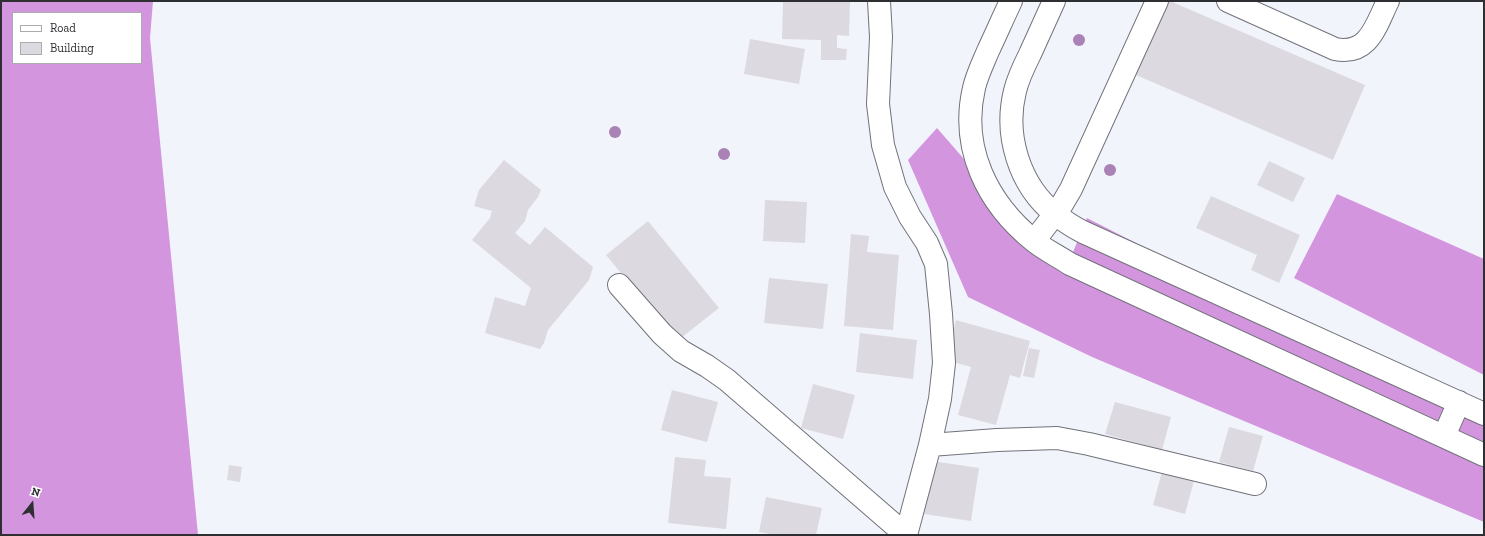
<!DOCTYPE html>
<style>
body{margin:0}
#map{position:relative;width:1485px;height:536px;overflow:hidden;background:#f2f4fc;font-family:"Zilla Slab",serif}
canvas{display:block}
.frame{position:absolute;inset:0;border:2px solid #2e2f32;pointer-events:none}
.legend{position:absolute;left:12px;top:12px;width:130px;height:52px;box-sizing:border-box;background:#fff;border:1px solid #abacad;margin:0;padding:5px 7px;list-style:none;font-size:12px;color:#2e2f32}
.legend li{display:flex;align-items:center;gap:8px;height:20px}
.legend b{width:20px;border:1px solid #abacad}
.north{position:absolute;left:12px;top:484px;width:40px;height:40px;-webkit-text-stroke:3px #fff;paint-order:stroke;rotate:17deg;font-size:11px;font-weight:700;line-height:16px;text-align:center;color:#2e2f32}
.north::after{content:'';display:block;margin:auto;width:14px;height:18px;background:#2e2f32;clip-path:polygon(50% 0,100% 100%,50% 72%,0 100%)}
</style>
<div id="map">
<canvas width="1485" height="536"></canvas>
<div class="frame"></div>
<ul class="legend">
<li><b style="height:5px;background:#fff"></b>Road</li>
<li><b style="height:11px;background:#dcd9e1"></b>Building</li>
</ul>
<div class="north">N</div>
</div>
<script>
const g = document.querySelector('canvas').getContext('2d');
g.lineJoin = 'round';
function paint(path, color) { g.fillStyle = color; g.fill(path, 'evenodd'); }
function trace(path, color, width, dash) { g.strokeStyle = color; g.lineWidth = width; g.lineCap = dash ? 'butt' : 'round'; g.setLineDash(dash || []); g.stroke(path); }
paint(new Path2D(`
 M1 1H153L150 38 198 535H1ZM13 13H141V63H13Z
 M937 128 1064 274 1087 218 1484 421V522L1092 357 968 297 908 160Z
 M1337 194 1484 259V375L1294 278Z`), '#d495df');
paint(new Path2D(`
 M783 1H850L849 36 837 35V48L847 49 846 60H821V40L782 39Z
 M1167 1H1170L1365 85 1333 160 1136 75Z
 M750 39 805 49 799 84 744 74Z
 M504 160 541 190 538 197 528 210 525 221 515 233 530 245 545 227 593 267 589 280 548 330 544 343 540 349 485 333 495 297 525 306 531 288 472 240 490 218 492 211 474 206 479 190Z
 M1269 161 1305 178 1293 202 1257 185Z
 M1211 196 1300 235 1279 283 1251 270 1257 255 1196 228Z
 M765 200 807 202 805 243 763 241Z
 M648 221 719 308 677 341 606 255Z
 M851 234 869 236 867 252 899 255 893 330 844 326Z
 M769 278 828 284 823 329 764 323Z
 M956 320 1030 341 1020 378 1010 375 996 425 958 415 971 367 946 360Z
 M860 333 917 340 913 379 856 372Z
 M1029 348 1040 350 1034 378 1023 376Z
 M813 384 855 395 843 439 801 428Z
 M672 390 718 402 707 442 661 430Z
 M1115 402 1171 417 1162 450 1105 434Z
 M1229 427 1263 436 1253 471 1219 462Z
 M675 457 706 460 704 476 731 478 726 529 668 523Z
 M932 461 979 468 971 521 924 514Z
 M229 465 242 467 240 482 227 480Z
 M1163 468 1195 477 1185 514 1153 505Z
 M766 497 822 508 816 535H775L759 532Z`), '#dcd9e1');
const minor = new Path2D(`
 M879 1 881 37 878 104 883 145 895 187 910 217 927 243 936 264 941 314 944 363 940 399 930 445 906 535
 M1011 1C1003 18 996 34 988 51 983 63 977 75 974 88 960 148 987 203 1034 241 1045 250 1058 256 1070 264L1484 455
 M1054 1C1046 19 1038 36 1030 54 1024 66 1018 78 1015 91 1004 135 1019 185 1055 214 1064 221 1073 227 1083 232L1484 414
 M1228 1 1335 49C1369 56 1376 25 1388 1
 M1034 241 1061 206 1071 189 1157 1
 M619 285 662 334 681 351 707 366 727 380 906 535
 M1444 436 1459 402
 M930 445 997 440 1057 438 1089 444 1255 484`);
trace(minor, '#71727a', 24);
trace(minor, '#fff', 22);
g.fillStyle = '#aa82b6';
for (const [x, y] of [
 [1079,40],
 [615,132],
 [724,154],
 [1110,170]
]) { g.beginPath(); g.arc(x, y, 6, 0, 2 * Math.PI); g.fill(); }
</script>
